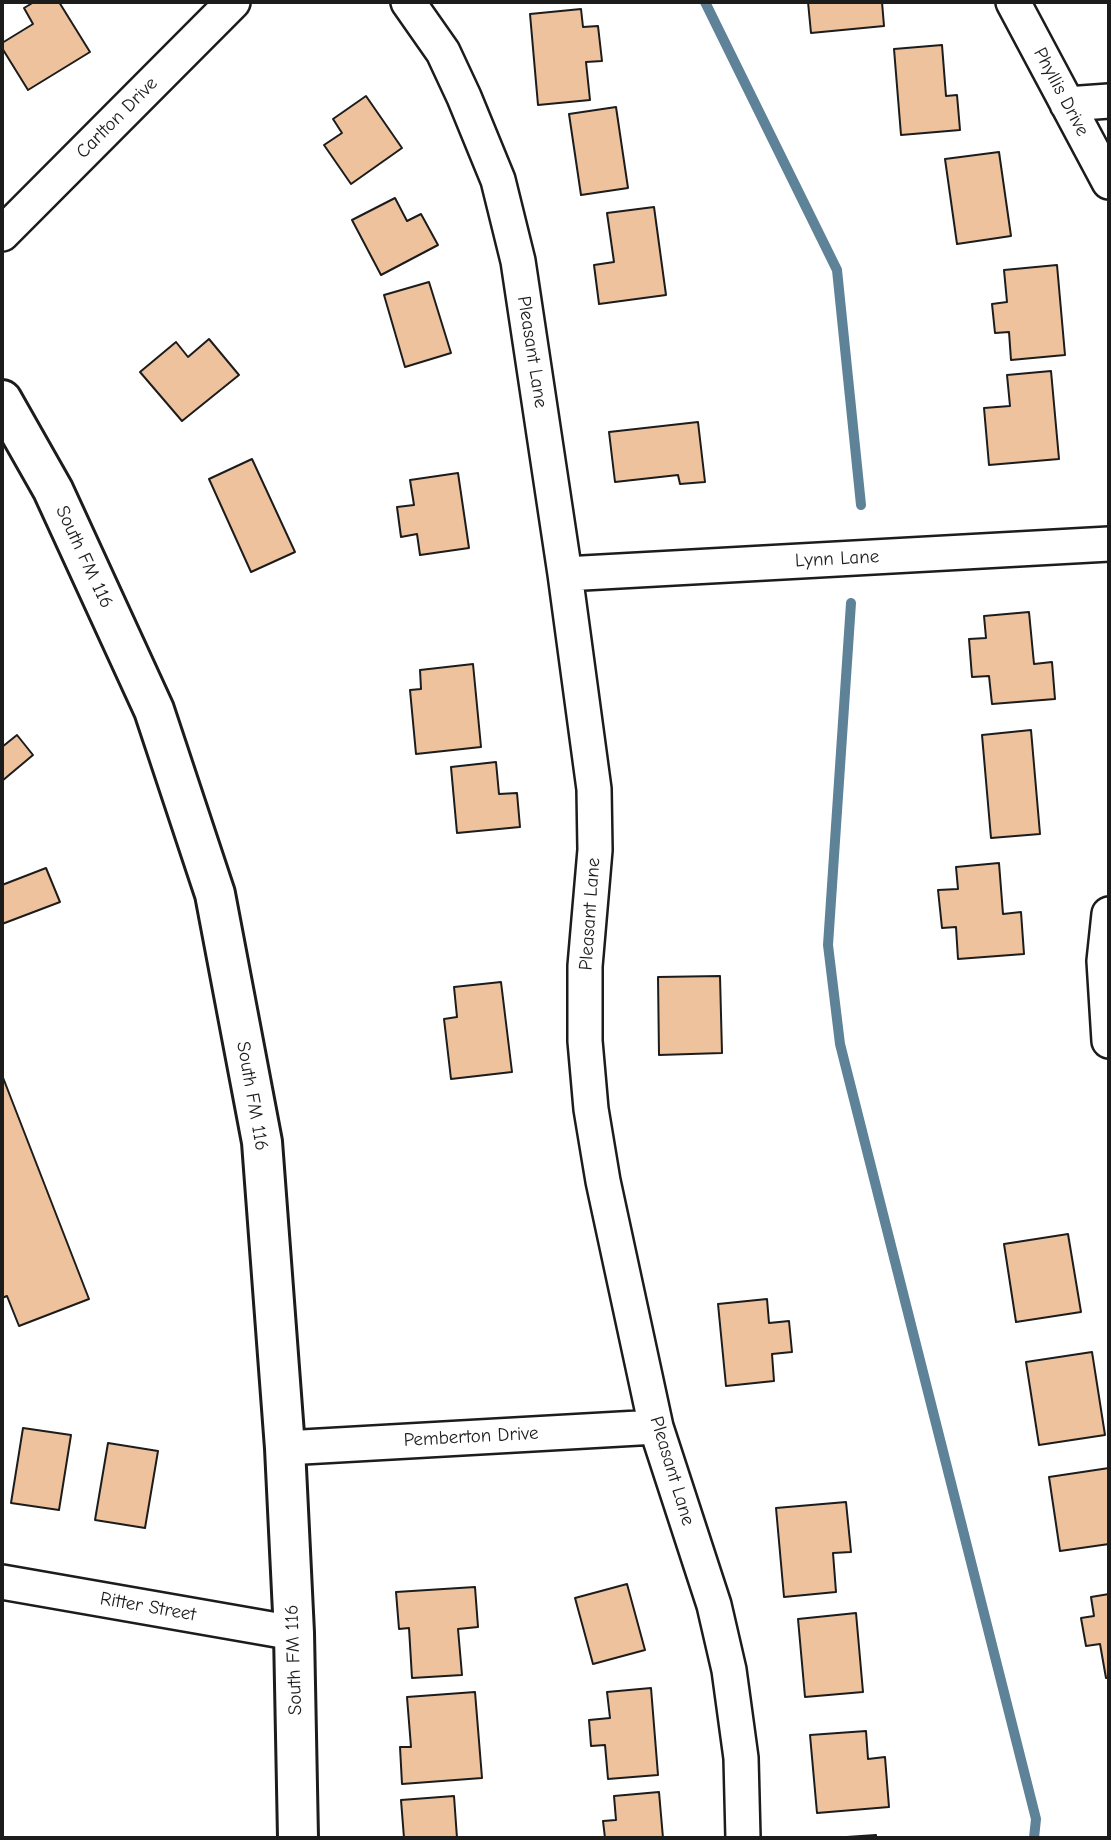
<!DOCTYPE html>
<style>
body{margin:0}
#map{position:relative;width:1111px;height:1840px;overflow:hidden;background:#fff;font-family:"Comic Neue",sans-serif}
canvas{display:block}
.frame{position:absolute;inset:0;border:4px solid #1c1c1c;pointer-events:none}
</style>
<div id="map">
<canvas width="1111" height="1840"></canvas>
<div class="frame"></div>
</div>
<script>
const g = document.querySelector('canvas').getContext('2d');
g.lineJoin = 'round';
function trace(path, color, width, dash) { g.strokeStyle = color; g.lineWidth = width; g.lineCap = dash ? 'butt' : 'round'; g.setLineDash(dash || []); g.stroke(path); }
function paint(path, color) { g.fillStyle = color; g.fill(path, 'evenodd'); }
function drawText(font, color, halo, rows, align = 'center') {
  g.font = font + ' "Comic Neue",sans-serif'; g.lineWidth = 5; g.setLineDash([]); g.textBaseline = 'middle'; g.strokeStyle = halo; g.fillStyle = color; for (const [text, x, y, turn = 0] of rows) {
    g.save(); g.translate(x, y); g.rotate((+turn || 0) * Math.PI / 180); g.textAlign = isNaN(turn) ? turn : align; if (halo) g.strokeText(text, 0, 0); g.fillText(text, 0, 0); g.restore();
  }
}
trace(new Path2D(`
 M705 2 837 270 861 505
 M851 603 828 945 840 1044 1036 1819 1034 1838`), '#5e8298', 10);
const building = new Path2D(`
 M34 2H59L90 52 28 90 2 48V43L33 24 24 8Z
 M808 2H882L884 26 811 33Z
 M581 9 583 27 598 26 602 61 586 62 590 100 538 105 530 14Z
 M942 45 946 96 957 95 960 130 901 135 894 49Z
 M366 96 402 148 351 184 324 145 342 133 333 119Z
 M616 107 628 188 581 195 569 114Z
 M999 152 1011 236 957 244 945 159Z
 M395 198 407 221 421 214 438 245 381 275 352 220Z
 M654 207 666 295 599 304 594 265 614 262 607 213Z
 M1057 265 1065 355 1011 360 1009 332 995 333 992 304 1007 302 1004 270Z
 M429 282 451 353 405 367 384 295Z
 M209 339 239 375 182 421 140 372 176 342 188 357Z
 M1051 371 1059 459 989 465 984 408 1010 406 1007 375Z
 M698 422 705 482 680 484 678 475 615 482 609 432Z
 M252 459 295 552 251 572 209 479Z
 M458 473 469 548 420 555 417 534 401 537 397 507 414 505 410 480Z
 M1029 612 1034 664 1052 662 1055 699 992 704 989 676 972 677 969 639 986 638 984 616Z
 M473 664 481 747 416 754 410 690 421 689 420 670Z
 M1031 730 1040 834 991 838 982 735Z
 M17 735 33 755 2 781V747Z
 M496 762 499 794 517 793 520 827 457 833 451 767Z
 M999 863 1003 914 1021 912 1024 954 958 959 956 927 942 928 938 890 958 889 956 867Z
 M46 868 60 902 2 924V885Z
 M720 976 722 1053 659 1055 658 977Z
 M501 982 512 1072 451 1079 444 1019 457 1017 454 987Z
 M2 1075 89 1299 19 1326 7 1296 2 1298Z
 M1068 1234 1081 1312 1016 1322 1004 1244Z
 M767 1299 769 1323 789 1321 792 1352 772 1354 774 1381 726 1386 718 1304Z
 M1092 1352 1105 1435 1039 1445 1026 1362Z
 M23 1428 71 1435 59 1510 11 1503Z
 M108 1443 158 1451 145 1528 95 1520Z
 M1109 1468V1544L1060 1551 1049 1477Z
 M846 1502 851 1552 833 1553 836 1592 784 1597 776 1508Z
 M627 1584 645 1650 593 1664 575 1598Z
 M475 1587 478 1627 458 1629 462 1675 412 1678 409 1628 399 1629 396 1592Z
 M1109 1594V1678H1106L1100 1644 1086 1646 1081 1618 1094 1616 1091 1597Z
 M856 1613 863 1692 805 1697 798 1619Z
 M651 1688 658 1775 608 1779 605 1745 591 1746 589 1720 610 1718 607 1692Z
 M475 1692 482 1778 402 1784 400 1747H411L407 1697Z
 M866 1731 868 1759 885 1757 889 1807 817 1813 810 1735Z
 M659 1792 663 1838H605L603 1821 616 1820 614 1796Z
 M454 1796 457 1838H404L401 1800Z
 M876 1835V1838H832Z`);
paint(building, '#edc29d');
trace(building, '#1c1c1c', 2);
const street = new Path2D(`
 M408 2 443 52 464 97 498 180 518 261 565 574 594 789 595 850 585 966V1041L591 1109 603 1181 656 1427 714 1605 729 1670 741 1758 743 1838
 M1013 2 1109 182
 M1067 104 1109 101
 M2 234 233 2
 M565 574 1109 544
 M1109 914 1104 961 1109 1041
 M285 1448 656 1427
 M2 1582 294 1633`);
const secondary = new Path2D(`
 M2 400 53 490 154 710 215 894 262 1142 285 1448 294 1633 298 1838`);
trace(street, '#1c1c1c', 38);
trace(secondary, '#1c1c1c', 44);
trace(street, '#fff', 33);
trace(secondary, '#fff', 38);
drawText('19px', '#1c1c1c', '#fff', [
 ["Phyllis Drive",1061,92,62],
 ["Carlton Drive",117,118,-45],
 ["Pleasant Lane",532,352,81],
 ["South FM 116",84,557,65],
 ["Lynn Lane",837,559,-3],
 ["Pleasant Lane",590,914,-86],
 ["South FM 116",252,1096,80],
 ["Pemberton Drive",471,1437,-3],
 ["Pleasant Lane",672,1471,73],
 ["Ritter Street",148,1607,10],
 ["South FM 116",294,1660,-92]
]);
</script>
